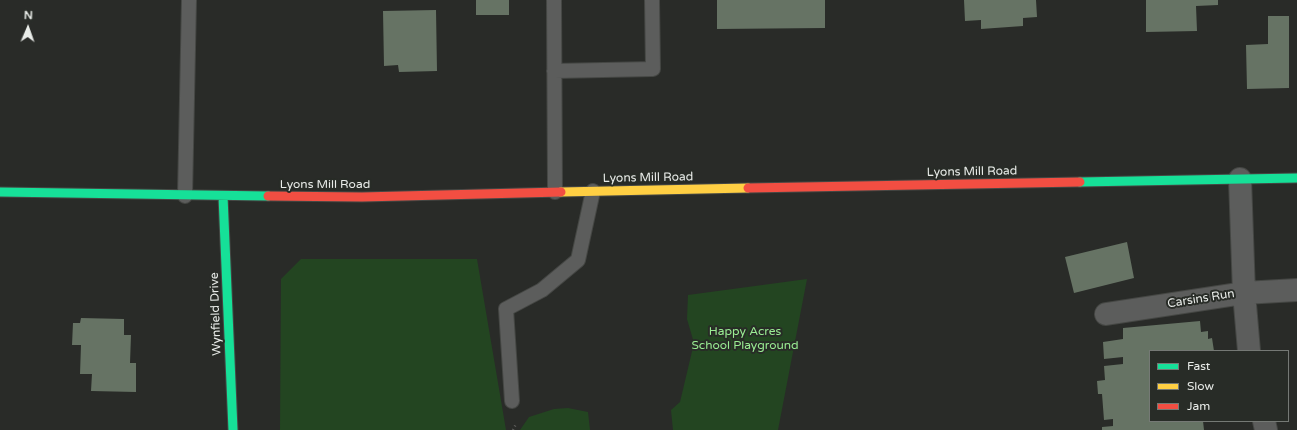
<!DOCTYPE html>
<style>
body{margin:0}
#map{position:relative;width:1297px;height:430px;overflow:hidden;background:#292b28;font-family:"Varela Round",sans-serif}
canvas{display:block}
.legend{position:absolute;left:1149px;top:350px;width:140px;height:72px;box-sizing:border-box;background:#282c27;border:1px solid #757975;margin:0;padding:5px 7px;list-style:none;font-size:12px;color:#e9ece9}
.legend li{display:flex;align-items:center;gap:8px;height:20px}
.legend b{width:20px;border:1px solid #757975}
.north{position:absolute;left:8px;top:8px;width:40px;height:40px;-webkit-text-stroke:3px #282c27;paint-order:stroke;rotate:2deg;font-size:11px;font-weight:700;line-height:16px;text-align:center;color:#e9ece9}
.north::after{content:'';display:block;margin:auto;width:14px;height:18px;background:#e9ece9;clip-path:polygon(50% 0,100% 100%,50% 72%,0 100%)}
</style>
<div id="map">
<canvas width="1297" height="430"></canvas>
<ul class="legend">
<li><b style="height:5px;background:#16e098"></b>Fast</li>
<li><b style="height:5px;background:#ffcf43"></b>Slow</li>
<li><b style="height:5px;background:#f24e42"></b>Jam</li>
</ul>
<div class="north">N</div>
</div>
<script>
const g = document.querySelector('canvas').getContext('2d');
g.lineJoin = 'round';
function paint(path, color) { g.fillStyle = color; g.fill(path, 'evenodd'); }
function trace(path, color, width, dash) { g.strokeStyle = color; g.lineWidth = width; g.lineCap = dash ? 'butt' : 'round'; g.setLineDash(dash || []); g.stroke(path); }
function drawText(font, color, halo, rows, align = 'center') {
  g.font = font + ' "Varela Round",sans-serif'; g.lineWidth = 4; g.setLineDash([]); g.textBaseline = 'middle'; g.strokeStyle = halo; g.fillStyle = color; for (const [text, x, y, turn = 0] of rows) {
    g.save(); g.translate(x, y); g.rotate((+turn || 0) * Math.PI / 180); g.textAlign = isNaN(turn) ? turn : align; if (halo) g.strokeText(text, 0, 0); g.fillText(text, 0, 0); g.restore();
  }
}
paint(new Path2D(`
 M301 259H477L506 430H280L281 279Z
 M807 279 778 430H673L671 410 680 402 694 343 687 319 688 295Z
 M568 408 588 412 590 430H520L529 417 554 409Z`), '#234521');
paint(new Path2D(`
 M476 0H509V15H476Z
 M717 0H825V28L717 29Z
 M964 0H1036L1037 17 1023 18V26L981 29V20L965 21Z
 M1146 0H1218V5L1196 6 1197 31 1146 32Z
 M436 10 437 71 399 72 398 65 384 66 383 11Z
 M1268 16H1289V88L1247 89 1246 45 1268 44Z
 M1127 242 1134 278 1074 293 1065 257Z
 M81 318 124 319V335H131L130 363H136V392L91 391 92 374H80L81 345H72L73 323H80Z
 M1200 321 1201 332 1208 331V339L1212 338 1214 351H1150V421H1203L1204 430H1102V427L1113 426V419L1104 420 1102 394H1098L1097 381 1105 380 1104 366 1123 364V357L1104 359 1103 342 1123 339V328Z`), '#667364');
const lane = new Path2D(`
 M554 0 555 192
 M554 71 653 69 652 0
 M185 196 189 0
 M512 401 506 309 542 290 578 260 593 191`);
const street = new Path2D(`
 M1240 179 1244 293 1249 351
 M1106 314 1244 293 1297 290
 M1264 421 1266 430`);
const fast = new Path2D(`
 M1080 182 1297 178
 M0 192 268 196
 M223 196 233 430`);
const slow = new Path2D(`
 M561 192 748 188`);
const jam = new Path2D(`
 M748 188 1080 182
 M268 196 362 197 561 192`);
trace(lane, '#454744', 16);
trace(street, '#454744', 24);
trace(fast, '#454744', 11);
trace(slow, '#454744', 11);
trace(jam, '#454744', 11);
trace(new Path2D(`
 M513 430 516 424`), '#5f605e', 2.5, [1, 3]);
trace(lane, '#5c5d5c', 14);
trace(street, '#5c5d5c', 22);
trace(fast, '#16e098', 9);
trace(slow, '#ffcf43', 9);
trace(jam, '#f24e42', 9);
drawText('12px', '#e9ece9', '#282c27', [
 ["Lyons Mill Road",972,172,-1],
 ["Lyons Mill Road",648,178,-1],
 ["Lyons Mill Road",325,185],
 ["Carsins Run",1201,299,-9],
 ["Wynfield Drive",216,314,-92]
]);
drawText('12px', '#9aed93', '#282c27', [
 ["Happy Acres",745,332],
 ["School Playground",745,346]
]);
</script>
